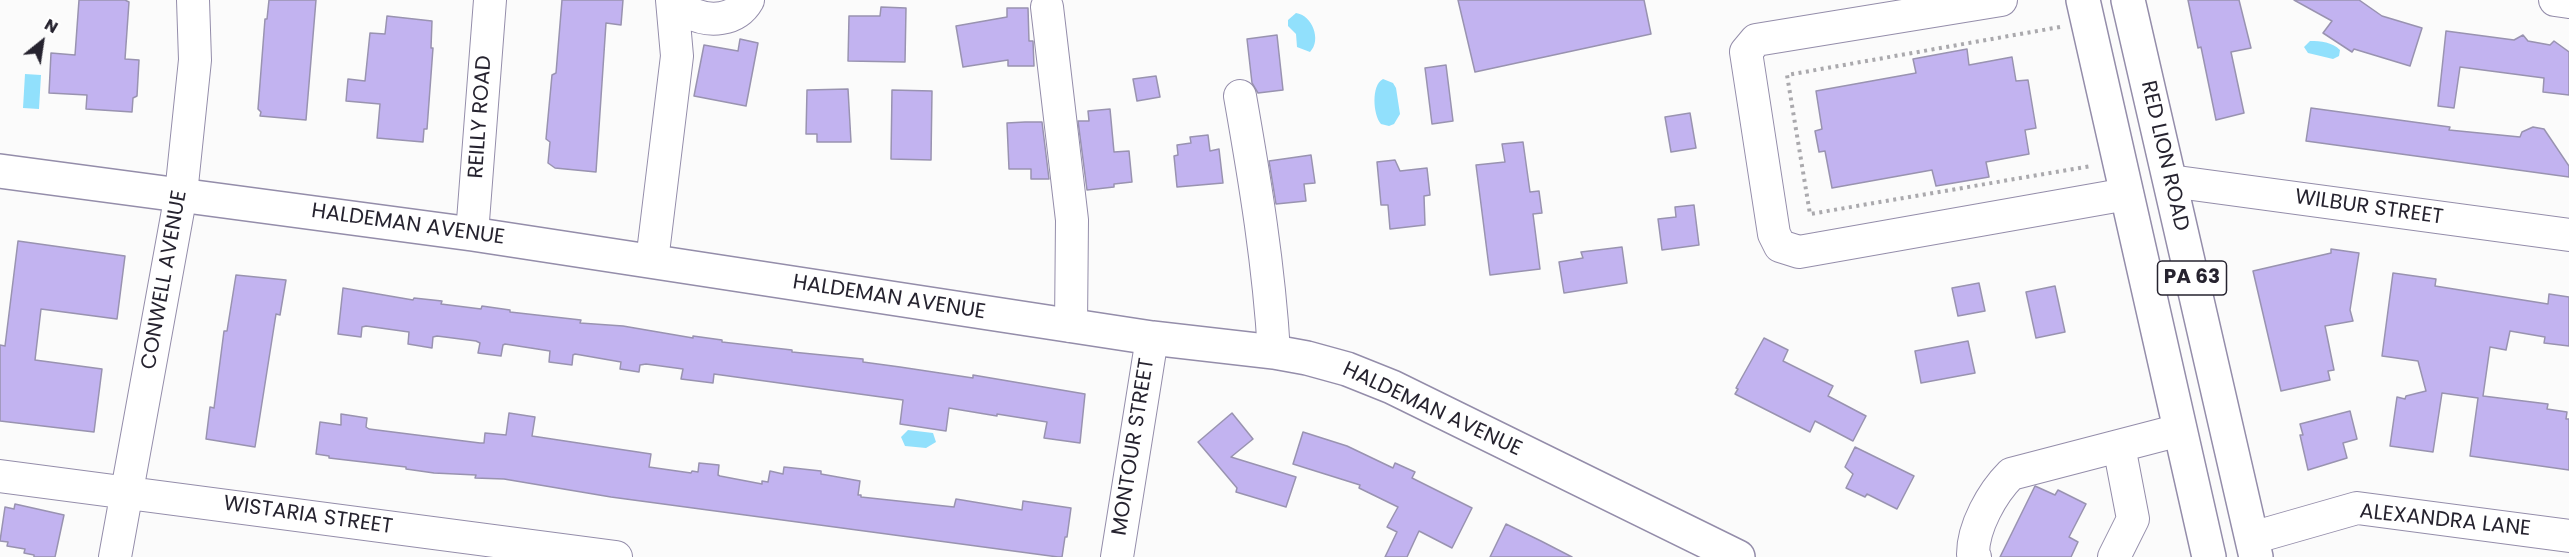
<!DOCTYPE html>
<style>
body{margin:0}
#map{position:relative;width:2569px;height:557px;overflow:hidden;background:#fbfbfb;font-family:Poppins,sans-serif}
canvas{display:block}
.north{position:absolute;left:12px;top:12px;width:60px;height:60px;-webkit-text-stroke:4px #fff;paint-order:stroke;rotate:30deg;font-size:16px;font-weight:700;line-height:24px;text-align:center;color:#26232f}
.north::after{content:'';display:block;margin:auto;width:21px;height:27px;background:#26232f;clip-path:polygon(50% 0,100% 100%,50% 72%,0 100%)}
</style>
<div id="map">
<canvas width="2569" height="557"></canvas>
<div class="north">N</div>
</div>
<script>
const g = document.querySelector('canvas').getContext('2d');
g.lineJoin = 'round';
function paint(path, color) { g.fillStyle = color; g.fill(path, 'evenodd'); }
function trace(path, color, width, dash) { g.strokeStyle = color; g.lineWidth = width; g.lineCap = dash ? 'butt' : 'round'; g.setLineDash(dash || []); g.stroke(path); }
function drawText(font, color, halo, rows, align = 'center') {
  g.font = font + ' Poppins,sans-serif'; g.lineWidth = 4.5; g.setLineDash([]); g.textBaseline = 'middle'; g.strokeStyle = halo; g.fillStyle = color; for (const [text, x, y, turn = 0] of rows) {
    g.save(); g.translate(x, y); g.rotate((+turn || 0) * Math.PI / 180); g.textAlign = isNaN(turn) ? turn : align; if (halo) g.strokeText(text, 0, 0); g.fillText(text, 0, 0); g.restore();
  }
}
paint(new Path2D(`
 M1296 13C1312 15 1322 40 1310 52L1297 47 1296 34 1288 26V20Z
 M2310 41C2321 41 2332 42 2340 50L2339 56 2333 59 2308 53 2304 47Z
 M25 74 41 75 39 109 23 108Z
 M1383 79 1393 83 1396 88 1400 114 1394 124 1389 126 1381 124C1373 115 1371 85 1383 79Z
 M908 430 933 433 936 442 926 448 905 446 901 437Z`), '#91e0fc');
const building = new Path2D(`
 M79 0H125L129 2 125 59 139 60 137 96 133 98 132 112 86 109 87 95 49 93 51 53 75 55Z
 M269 0H316L306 120 260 116 261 112 258 109 265 19H267Z
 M562 0H623L621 25 606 23 596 172 555 168 548 163 550 142 546 139 552 75 556 73Z
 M1458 0H1644L1651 34 1475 72Z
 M2188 0H2239L2251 48 2231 52 2244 113 2216 120 2201 47 2198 48Z
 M2294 0H2359L2382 16 2422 28 2410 66 2354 49 2352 52 2323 33 2332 21Z
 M881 7 906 8 905 62 848 61 849 16H880Z
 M1007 8H1028L1029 41H1033L1034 66H1008V60L963 67 956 26 1007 17Z
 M387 16 432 21 431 48H433L427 129H424L423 142 377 138 380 104 346 101 348 79 365 81 370 33 385 34Z
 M2446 31 2514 40 2523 35 2528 41 2550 45 2554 41 2569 52V95L2543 92 2544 78 2460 67 2454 108 2438 106Z
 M1277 35 1283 90 1258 93 1252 83 1247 39Z
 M740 39 758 43 746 106 694 96 704 45 738 51Z
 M1967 49 1969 65 2012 57 2016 81 2028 80 2036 128 2025 130 2029 154 1986 162 1989 177 1936 186 1932 170 1832 188 1825 151 1819 152 1815 131 1822 129 1816 91 1916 73 1913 59Z
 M1446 65 1453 121 1432 124 1425 68Z
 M1156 76 1160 97 1137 101 1133 79Z
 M848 89 851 142H817V134H806L807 90Z
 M892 90 932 91 931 160 891 159Z
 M2311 108 2450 127 2449 130 2520 137 2522 132 2533 127 2544 129 2569 166V177L2306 141Z
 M1110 109 1114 152 1129 151 1132 182 1114 184V187L1087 190 1078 121H1089L1088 111Z
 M1690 113 1696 148 1671 152 1665 117Z
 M1025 122H1042L1049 179H1031V169H1009L1007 123Z
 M1208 135 1210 151 1219 149 1223 183 1177 187 1174 156 1178 155 1177 145 1191 143 1190 137Z
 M1523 142 1530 192 1539 191 1542 213 1533 214 1540 269 1490 275 1476 165 1505 162 1502 144Z
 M1311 155 1315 183 1304 184 1306 201 1276 204 1269 161Z
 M1395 160 1400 171 1427 168 1430 195 1424 196 1425 225 1390 229 1388 205H1381L1377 162Z
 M1694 205 1699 245 1662 250 1658 219 1676 217 1675 207Z
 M18 241 125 256 117 319 41 309 35 360 102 369 94 432 0 421V345L5 346Z
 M1622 247 1627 283 1564 293 1559 262 1583 258 1581 252Z
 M2331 249 2359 253 2350 310 2353 321 2325 326 2334 370 2328 371 2330 380 2281 391 2253 271 2331 253Z
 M2393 273 2436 279 2435 286 2548 304 2549 294 2569 297V346L2544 343 2545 337 2510 331 2506 350 2490 347 2483 396 2548 404 2547 409 2567 412 2566 419H2569V470L2470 456 2478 398 2442 393 2433 452 2390 446 2397 397 2405 399 2406 396 2426 391 2418 361 2382 356Z
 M236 275 286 280 280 315 276 314 255 447 206 439 210 407 214 408 224 331H227Z
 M1979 283 1985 311 1958 316 1952 288Z
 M2055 286 2065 332 2036 338 2026 292Z
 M343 288 413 300 414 298 442 301 441 304 481 309 482 306 510 310V312L581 320 580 323 623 326 693 338V336L722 340V342L792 350V352L863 359V362L900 367 973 378V375L1085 394 1080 443 1044 438 1047 422 997 414V416L949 408 946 431 900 424 903 400 714 374 713 383 681 379 683 369 646 364 640 365 639 372 620 369 621 362 575 354 573 355 572 365 549 362 550 351 505 344 503 345 501 356 478 353 480 343 476 341 437 336 433 337 432 348 408 344 409 332 366 326 362 327 361 337 338 334Z
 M1764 338 1788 350 1783 361 1833 386 1828 396 1866 416 1853 441 1815 421 1810 432 1735 394 1738 389 1736 388Z
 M1968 341 1975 373 1921 383 1915 351Z
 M2350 411 2357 439 2343 443 2347 458 2308 470 2300 435H2303L2300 424Z
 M509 413 535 417 532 436 651 454 649 467 691 473 692 471 698 472 699 463 719 465 718 475 720 476 762 484V481L768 482 770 471 783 474 784 467 821 471V474L860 481 858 495H861V497L954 507 956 499 1022 510 1023 501 1071 508 1067 537H1065L1062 557H1058L611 497 504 479 475 478 476 475 434 473 406 469V467L329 458V456L316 454 320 422 341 425V414L367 418 366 427 369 429 480 443H484L485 433 506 435Z
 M1232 413 1253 439 1231 457 1296 477 1286 507 1236 492 1237 488 1198 442Z
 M1303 432 1347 446 1393 468 1395 463 1415 472 1412 478 1472 508 1452 548 1419 531 1407 557H1385L1397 532 1387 527 1398 507 1359 488 1360 485 1293 464Z
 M1855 447 1914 476 1897 509 1867 494 1865 497 1846 488 1853 474 1845 467Z
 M2035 486 2055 495 2058 490 2086 504 2069 537 2078 542 2071 557H2000Z
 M15 504 64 515 55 557H34V555L24 553 25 549 7 546 8 542 0 541 5 507 14 509Z
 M1506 524 1541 541 1572 557H1490Z`);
paint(building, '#c2b3f0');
trace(building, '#9993b0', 1.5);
const minor = new Path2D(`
 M673 0C678 4 683 9 688 12 709 23 736 21 748 0
 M2001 0 1756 40 1746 52 1774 234 1780 246 1799 252 2127 194
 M2555 0 2569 2
 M1047 7 1072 220 1071 326
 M1240 96C1255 181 1269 266 1274 352
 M2170 181 2569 235
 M472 234 490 0
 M652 261 677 56 672 0
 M0 476 616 557
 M2252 538 2357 508 2569 536
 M115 557 181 194 195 60 193 0
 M1117 557 1152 338
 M1975 557 1973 554C1973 527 1992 493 2011 474L2180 430
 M2114 557 2133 519 2119 446`);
const major = new Path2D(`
 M2083 0 2209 557
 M2128 0 2256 557
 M0 171 472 234 1152 338 1274 352 1307 358 1347 369 1392 387 1738 557`);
trace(minor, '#948daa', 34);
trace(major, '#948daa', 36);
trace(new Path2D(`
 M2060 27 1787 75 1810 214 2091 166`), '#aaa9ad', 4, [3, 4.5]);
trace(minor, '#fff', 32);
trace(major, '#fff', 33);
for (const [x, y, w] of [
 [2192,278,69]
]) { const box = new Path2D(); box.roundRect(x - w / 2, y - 17, w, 34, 4.5); g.fillStyle = '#fff'; g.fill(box); trace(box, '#26232f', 1.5); }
drawText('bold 20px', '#26232f', null, [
 ["PA 63",2192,278]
]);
drawText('21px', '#26232f', '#fff', [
 ["REILLY ROAD",481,117,-86],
 ["RED LION ROAD",2164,156,77],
 ["WILBUR STREET",2369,208,8],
 ["HALDEMAN AVENUE",408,225,8],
 ["CONWELL AVENUE",165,280,-80],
 ["HALDEMAN AVENUE",889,298,9],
 ["HALDEMAN AVENUE",1432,410,25],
 ["MONTOUR STREET",1134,447,-81],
 ["WISTARIA STREET",308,516,8],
 ["ALEXANDRA LANE",2445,521,6]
]);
</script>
